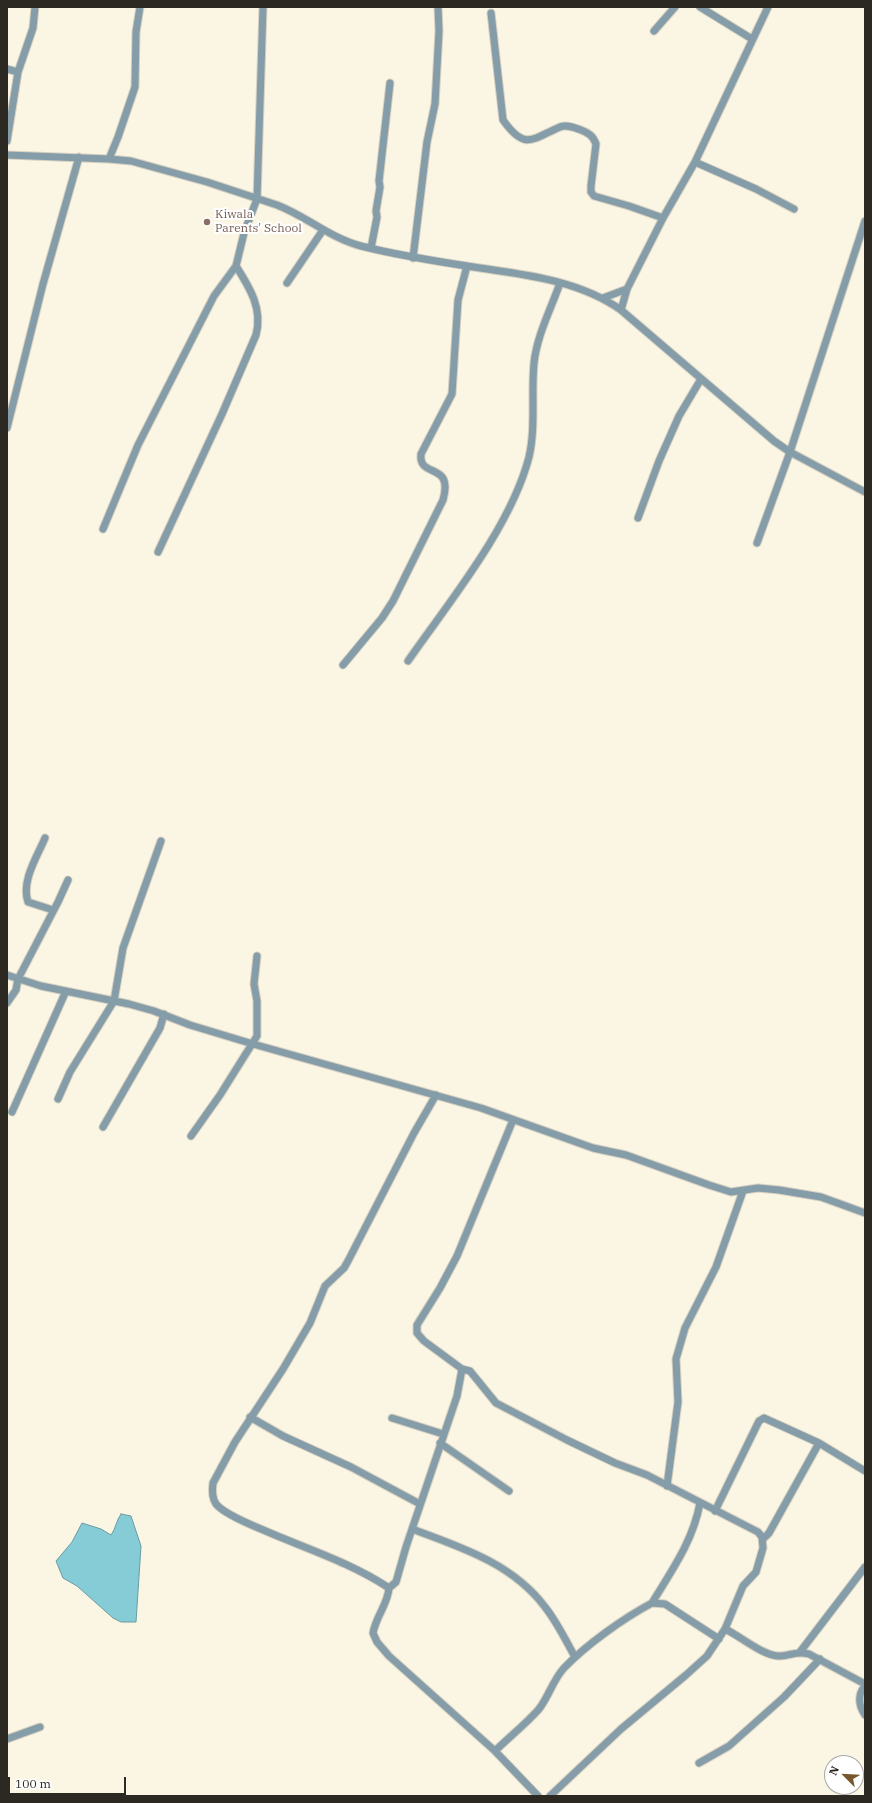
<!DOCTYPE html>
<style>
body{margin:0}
#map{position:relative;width:872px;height:1803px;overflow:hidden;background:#fbf5e4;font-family:"IBM Plex Serif",serif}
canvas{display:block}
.frame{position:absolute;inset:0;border:8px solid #2c2923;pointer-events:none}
.north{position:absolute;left:824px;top:1755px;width:40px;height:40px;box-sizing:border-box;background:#fff;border:1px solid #aba9a7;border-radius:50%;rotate:294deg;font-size:11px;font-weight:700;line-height:16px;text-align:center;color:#2c2923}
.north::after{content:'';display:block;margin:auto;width:14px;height:18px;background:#77572c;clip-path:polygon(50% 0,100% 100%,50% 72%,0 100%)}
.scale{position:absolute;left:8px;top:1777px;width:118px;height:18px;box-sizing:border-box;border:2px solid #2c2923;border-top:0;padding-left:5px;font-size:12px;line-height:14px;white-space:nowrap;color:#2c2923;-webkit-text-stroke:3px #fff;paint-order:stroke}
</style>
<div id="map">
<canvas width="872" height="1803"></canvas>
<div class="frame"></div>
<div class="north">N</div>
<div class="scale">100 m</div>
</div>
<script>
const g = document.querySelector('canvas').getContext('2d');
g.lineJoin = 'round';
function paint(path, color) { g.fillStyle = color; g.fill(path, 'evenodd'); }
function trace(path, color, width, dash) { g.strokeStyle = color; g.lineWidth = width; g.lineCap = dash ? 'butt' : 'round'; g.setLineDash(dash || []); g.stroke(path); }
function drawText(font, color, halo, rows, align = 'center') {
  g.font = font + ' "IBM Plex Serif",serif'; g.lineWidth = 4; g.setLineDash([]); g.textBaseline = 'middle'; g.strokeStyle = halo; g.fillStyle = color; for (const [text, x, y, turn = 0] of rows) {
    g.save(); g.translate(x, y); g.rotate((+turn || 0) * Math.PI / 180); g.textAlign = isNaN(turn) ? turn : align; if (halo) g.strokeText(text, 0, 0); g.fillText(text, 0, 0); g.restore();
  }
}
const water = new Path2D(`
 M121 1514 131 1516 141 1546 136 1622H121L113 1618 77 1586 63 1578 56 1561 72 1542 82 1523 101 1529 111 1535C116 1528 116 1521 121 1514Z`);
paint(water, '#85ccd7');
trace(water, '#6a9ba1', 1);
const street = new Path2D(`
 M700 7 752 39
 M491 13 503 120C525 151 532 139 560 127 566 124 575 128 581 130 589 133 593 136 596 144L591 186V192L594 196 629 206 663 218
 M654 31 675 7
 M7 69 18 72
 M7 141 18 72 33 28 35 7
 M7 155 109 159 131 161 207 182 277 205C306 216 330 238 361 246 400 256 440 262 480 268 528 275 580 281 621 310L774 441 790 452 865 492
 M109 159 118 137 135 87 136 32 140 7
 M695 162 756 189 794 209
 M371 248 377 217 376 211 380 187 379 181 390 83
 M413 258 427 142 435 104 439 31 438 7
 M287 283 323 230
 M603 298 627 289
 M621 310 627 289 663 218 695 162 768 7
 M7 428 43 284 79 157
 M638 518 659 461 679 416 701 379
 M103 529 138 445 214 296 236 266
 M757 543 790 452 865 221
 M158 552 222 414 256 335C263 309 250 288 236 266L244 233 257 199 263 7
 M408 661C449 602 511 527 529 457 536 427 531 394 534 363 537 335 551 309 560 283
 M343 665 382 618 393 601 443 500C454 461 418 479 421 454L452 394 458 300 467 266
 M45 838C37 857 21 881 28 902L53 910
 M7 975 41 986 129 1004 154 1011 190 1025 253 1044 481 1108 593 1148 626 1155 709 1185 731 1192 758 1188 779 1190 821 1197 865 1213
 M7 1003 16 990 18 979 58 902 68 880
 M58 1099 70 1072 114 1001 123 948 161 841
 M12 1112 66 991
 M513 1120 457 1256 440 1288 417 1325V1333L424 1341 462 1369 470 1371 496 1403 567 1440 615 1463 647 1475 758 1532 762 1537 763 1548 756 1572 743 1586 725 1629 707 1656 686 1675 621 1729 550 1796
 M103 1127 160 1028 164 1014
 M191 1136 220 1095 257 1036V1001L254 984 257 956
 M462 1369 457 1396 406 1547 396 1582 389 1588C388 1604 376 1616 373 1633L377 1642 389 1656 495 1751 538 1796
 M250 1417 283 1436 351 1467 420 1504
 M392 1418 443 1434
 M440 1443 509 1491
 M667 1486 678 1402 676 1359 685 1328 716 1267 743 1191
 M715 1511 759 1421 764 1418 819 1443 865 1471
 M412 1529C461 1547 513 1564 545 1607 557 1622 566 1641 575 1657
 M762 1537 764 1538 769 1533 819 1443
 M389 1588C350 1562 304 1548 261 1529 249 1524 224 1514 216 1504 212 1498 212 1490 213 1483L235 1442 283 1369 310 1323 325 1286 344 1268 348 1261 414 1133 436 1095
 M652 1603C672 1570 693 1541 700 1503
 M725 1629C740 1636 762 1655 778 1656 790 1657 794 1650 809 1654L865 1684
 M800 1652 865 1567
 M865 1686C857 1695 859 1706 865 1715
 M7 1739 40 1727
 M495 1751C509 1737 526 1724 539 1709 549 1696 553 1680 564 1668 587 1644 624 1618 652 1603L665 1604 719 1639
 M699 1763 729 1746 784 1697 820 1659`);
trace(street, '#d6d0c1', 9);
trace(street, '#849da9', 7);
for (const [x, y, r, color] of [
 [207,222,4,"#8d6e63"]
]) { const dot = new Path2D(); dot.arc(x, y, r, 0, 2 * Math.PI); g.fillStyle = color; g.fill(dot); trace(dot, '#fff', 1.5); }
drawText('12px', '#785e54', '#fff', [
 ["Kiwala",215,215],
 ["Parents' School",215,229]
], 'left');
</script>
